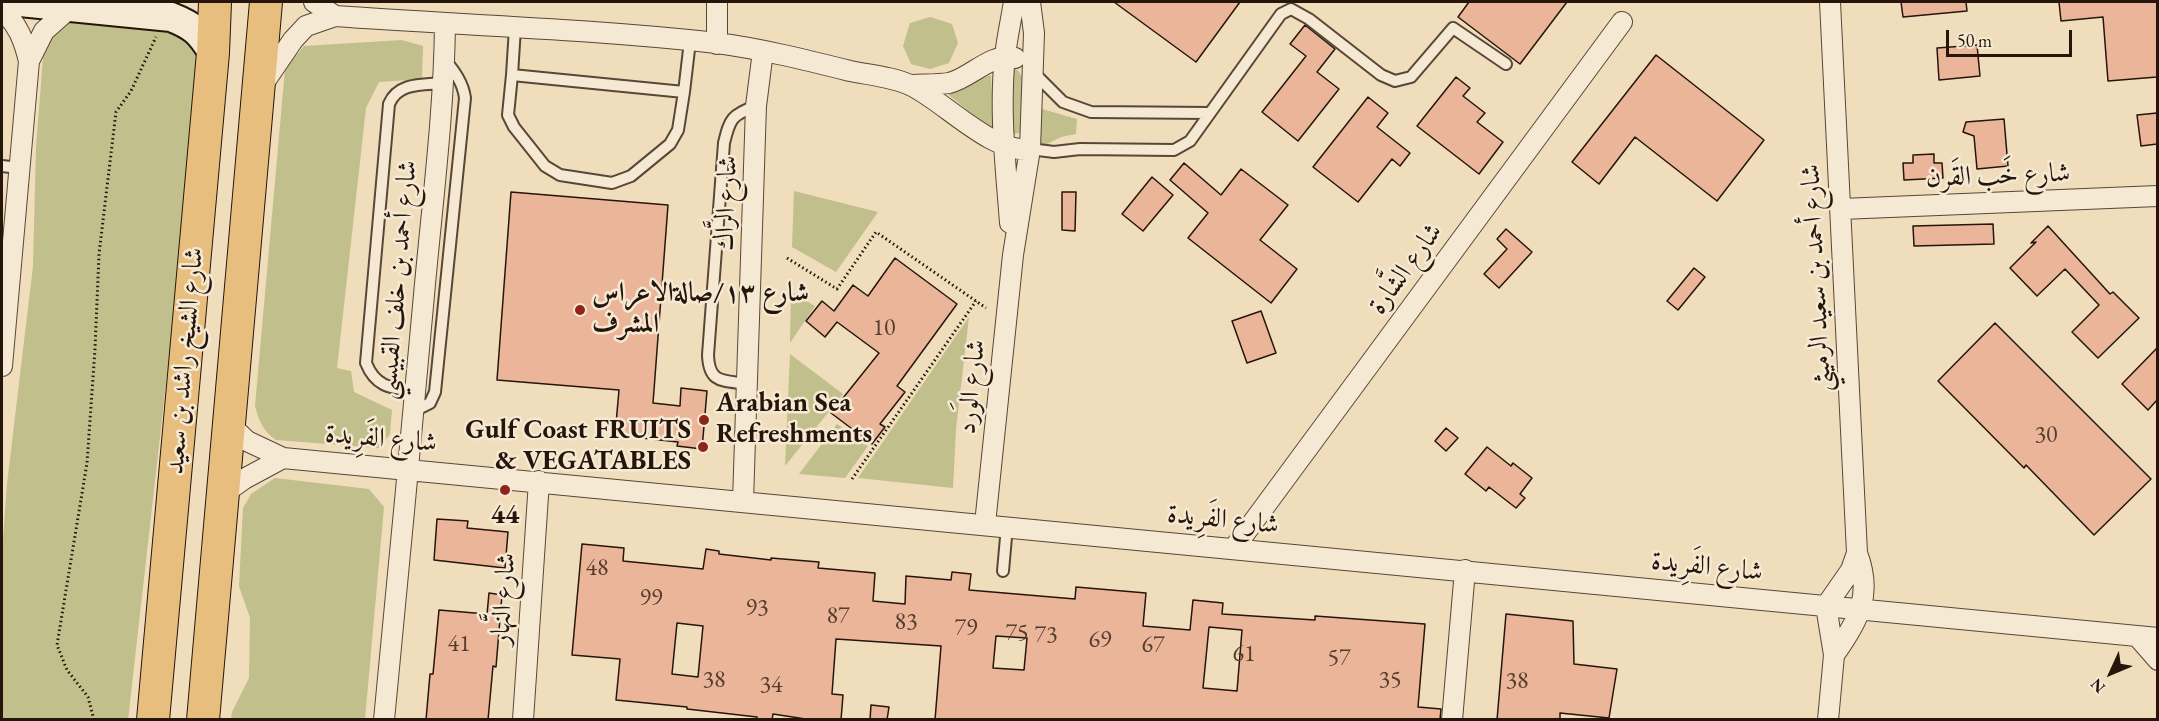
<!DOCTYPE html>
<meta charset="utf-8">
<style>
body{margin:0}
#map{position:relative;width:2159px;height:721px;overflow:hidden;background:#efddbb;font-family:"EB Garamond",serif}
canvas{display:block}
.frame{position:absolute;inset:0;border:3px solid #25150b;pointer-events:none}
.north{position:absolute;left:2081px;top:643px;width:60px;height:60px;-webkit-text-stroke:4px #f5e9d3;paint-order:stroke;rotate:226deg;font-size:16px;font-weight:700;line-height:24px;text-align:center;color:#25150b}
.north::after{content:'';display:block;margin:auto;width:21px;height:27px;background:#25150b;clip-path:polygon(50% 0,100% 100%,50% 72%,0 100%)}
.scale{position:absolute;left:1946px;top:30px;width:126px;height:27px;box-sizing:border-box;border:3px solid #25150b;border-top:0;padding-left:8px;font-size:18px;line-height:21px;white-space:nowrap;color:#25150b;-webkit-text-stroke:4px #f5e9d3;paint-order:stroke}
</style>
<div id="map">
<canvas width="2159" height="721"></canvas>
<div class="frame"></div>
<div class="north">N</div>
<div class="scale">50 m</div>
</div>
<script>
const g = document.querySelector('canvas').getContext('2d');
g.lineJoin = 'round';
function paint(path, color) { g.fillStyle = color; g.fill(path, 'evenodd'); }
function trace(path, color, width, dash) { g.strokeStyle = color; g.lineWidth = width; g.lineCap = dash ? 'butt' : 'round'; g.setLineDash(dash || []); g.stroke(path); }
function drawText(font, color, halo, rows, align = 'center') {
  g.font = font + ' "EB Garamond",Amiri,serif'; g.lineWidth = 5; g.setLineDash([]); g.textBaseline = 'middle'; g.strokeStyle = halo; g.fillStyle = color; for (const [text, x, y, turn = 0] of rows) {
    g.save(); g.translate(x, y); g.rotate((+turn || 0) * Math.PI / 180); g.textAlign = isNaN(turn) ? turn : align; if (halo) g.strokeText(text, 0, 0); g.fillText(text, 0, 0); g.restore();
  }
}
paint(new Path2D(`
 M47 7 166 18 204 47 128 720H2V552L7 484 33 266 36 147Z
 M930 17 952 24 958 43 949 63 930 69 911 64 903 46 910 23Z
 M402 40 423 46 422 79 379 82 366 108 337 368 351 371 354 392 392 410 390 434 379 448 276 440C263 431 259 421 255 406L285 69 304 46Z
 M1016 69C1030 80 1024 110 1024 126L1021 132 1015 134 1010 132 1011 70Z
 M991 75 994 132 944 91Z
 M1042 109 1077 119 1076 134 1061 137 1039 148Z
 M794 191 878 212 836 272 792 247Z
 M791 292 815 306 790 343Z
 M969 317 956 429 953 488 858 478Z
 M790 354 843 394 785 466Z
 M837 424 868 446 845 478 799 474Z
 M275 478 369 489 384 507 365 719H231L232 712 249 678 250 618 239 586 243 508 251 494Z`), '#c1bf8b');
const building = new Path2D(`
 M1114 2H1240L1196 62Z
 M1469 2H1567L1520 64 1458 17Z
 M1901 2H1966L1967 11 1903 17Z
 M2059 2H2157V77L2108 81 2103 17 2061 21Z
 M1305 25 1335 49 1317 72 1339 89 1298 141 1262 112 1306 56 1290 44Z
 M1977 45 1980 76 1939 80 1937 48Z
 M1656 55 1764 140 1717 201 1635 137 1599 184 1572 162Z
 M1456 77 1470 88 1463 96 1485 113 1477 122 1503 142 1479 174 1417 126Z
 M1368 97 1388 113 1377 127 1410 153 1400 166 1392 159 1358 202 1313 167Z
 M2157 113V144L2141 146 2137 115Z
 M2004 119 2008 166 1977 169 1974 136 1963 132 1966 122Z
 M1934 154V163H1942L1943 178 1904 180 1903 163H1913V155Z
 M1184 163 1221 195 1241 169 1288 205 1260 240 1297 269 1271 303 1188 238 1208 213 1170 180Z
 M1152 177 1173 195 1143 231 1122 214Z
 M511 192 668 205 653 403 680 406 681 388 707 391 702 449 677 446 678 442 615 435 619 390 497 380Z
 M1062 192H1076L1075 231 1062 230Z
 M1993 224 1994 244 1914 246 1913 226Z
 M2048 226 2110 294 2113 292 2139 318 2098 358 2072 332 2099 305 2065 269 2037 296 2010 268 2036 242 2031 243Z
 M1506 229 1532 252 1499 288 1484 274 1507 249 1497 239Z
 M895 258 957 304 897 386 905 392 880 424 885 427 872 444 831 413 879 353 837 322 825 337 806 321 822 301 834 311 853 285 868 296Z
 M1694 268 1705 277 1678 310 1667 301Z
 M1261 311 1276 353 1247 363 1232 321Z
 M1995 323 2151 479 2094 535 2026 465 2024 468 1938 381Z
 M2157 348V400L2148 410 2122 384Z
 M1446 428 1458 438 1446 451 1435 441Z
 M1487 447 1511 466 1513 463 1532 478 1520 494 1525 498 1516 508 1489 487 1486 491 1465 474Z
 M437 519 468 521 467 528 508 532 505 568 434 560Z
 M582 544 624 548 623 561 703 569 706 549 719 551V554L771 560V558L819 562 818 568 875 573 873 601 905 604 906 576 951 580 952 572 971 574 969 590 1075 599 1076 587 1146 593 1143 626 1190 630 1193 600 1223 603 1222 614 1315 620V616L1425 624 1418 707 1441 709 1440 720H935L941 646 836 639 832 694 843 695 841 720H812L773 714 772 720H756L757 717 687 709V707L616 700 620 659 572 655ZM677 623 703 626 698 677 672 674ZM1209 627 1242 630 1237 691 1203 688ZM996 636 1027 638 1024 670 993 668Z
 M489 593 502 595 496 667 493 666 488 720H426L430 674H433L439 610 487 614Z
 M1506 614 1573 621 1574 664 1617 669 1609 718 1560 713V720H1497Z
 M871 705 889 707 887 720H870Z`);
paint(building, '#eab599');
trace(building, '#25150b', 1.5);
const lane = new Path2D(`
 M515 28 512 75 684 92 690 41
 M1034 73 1063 102 1091 112 1209 113
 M512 75 508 115 514 127 545 166 560 175 612 183 631 176 670 144 678 130 684 92
 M1030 149 1054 152 1080 149 1174 150 1190 141 1281 14 1291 9 1309 19 1381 75 1395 81 1411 77 1453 28 1506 64
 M2 166 19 168
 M747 384C723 380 709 384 708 355L724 143C730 118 732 115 756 106
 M415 391C392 388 376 388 366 363L389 104C398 82 423 85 443 83
 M412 412 430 403 435 392 465 98C463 83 455 72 445 60
 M1003 571 1007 526`);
const street = new Path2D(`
 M314 2 335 16
 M717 2V44
 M1830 2 1857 553C1873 595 1859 620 1834 655
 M2 10C18 24 24 41 29 61
 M263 84 293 40 306 26 335 16C462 25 590 29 717 43 762 49 806 60 850 71 870 75 894 77 912 86 946 103 993 154 1030 149
 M910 85C922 84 936 85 949 83 971 78 991 52 1015 58
 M1841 209 2158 196
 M1010 223C1006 168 999 111 1005 56 1007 38 1011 20 1014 2
 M2 366 29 61 44 31 71 7
 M229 424 247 441 283 458 2158 638
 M223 494 244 479 283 458
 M743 501 756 106 763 51
 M985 524 1013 255 1030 149 1034 33 1030 2
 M1234 548 1622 22
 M1826 606 1834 655 1828 720
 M1826 606 1851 570 1857 553
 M2137 636 2158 660
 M384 720C398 578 411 437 424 295 432 205 444 115 445 24
 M523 720 539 481
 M1452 720 1465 570`);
const secondary = new Path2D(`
 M20 2 171 17C194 26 200 32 213 53`);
const primary = new Path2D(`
 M153 720 213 53 215 2
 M203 720 266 2`);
trace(lane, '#584737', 14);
trace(street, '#584737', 22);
trace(secondary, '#25150b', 32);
trace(primary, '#25150b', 34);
trace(new Path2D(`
 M787 258 837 289 876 232 986 308
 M852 479 976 301
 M94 720 88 697 67 670 57 645 87 463 95 349 99 254 116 112 131 91 156 37`), '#25150b', 3, [1.5, 3]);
trace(lane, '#f5e9d3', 10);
trace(street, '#f5e9d3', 20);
trace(secondary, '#f5e9d3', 28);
trace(primary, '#e8be7e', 32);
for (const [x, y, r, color] of [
 [580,310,6,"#8f2418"],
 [704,420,6,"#8f2418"],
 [703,447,6,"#8f2418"],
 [505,490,6,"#8f2418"]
]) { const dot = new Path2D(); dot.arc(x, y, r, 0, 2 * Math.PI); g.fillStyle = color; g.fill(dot); trace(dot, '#f5e9d3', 2); }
drawText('24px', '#563d2e', null, [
 ["10",884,328],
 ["30",2046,435],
 ["48",597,568],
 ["99",651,598],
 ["93",757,608],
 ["87",838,616],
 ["83",906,622],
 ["79",966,628],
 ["75",1017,633],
 ["73",1046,635],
 ["69",1100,640],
 ["41",459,644],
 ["67",1153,645],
 ["61",1244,654],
 ["57",1339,658],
 ["38",714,680],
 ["35",1390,680],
 ["38",1517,681],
 ["34",771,685]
]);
drawText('27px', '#25150b', '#f5e9d3', [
 ["شارع خَب القَرن",1998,176,-2],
 ["شارع الرَّاك",727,203,-88],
 ["شارع الشَّارة",1406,269,-54],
 ["شارع أحمد بن سعيد الرميثي",1817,278,-93],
 ["شارع أحمد بن خلف القبيسي",398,280,-85],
 ["شارع الشيخ راشد بن سعيد",185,361,-85],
 ["شارع الوَرد",972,387,-84],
 ["شارع الفَرِيدة",381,439,5],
 ["شارع الفَرِيدة",1223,520,6],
 ["شارع الفَرِيدة",1707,567,6],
 ["شارع النَّهار",504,599,-86]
]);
drawText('bold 27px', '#25150b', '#f5e9d3', [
 ["شارع ١٣/صالةالاعراس",592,294],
 ["المشرف",592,325],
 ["Arabian Sea",716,404],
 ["Refreshments",716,435],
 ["Gulf Coast FRUITS",691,431,"right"],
 ["& VEGATABLES",691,462,"right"],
 ["44",505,516,"center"]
], 'left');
</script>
